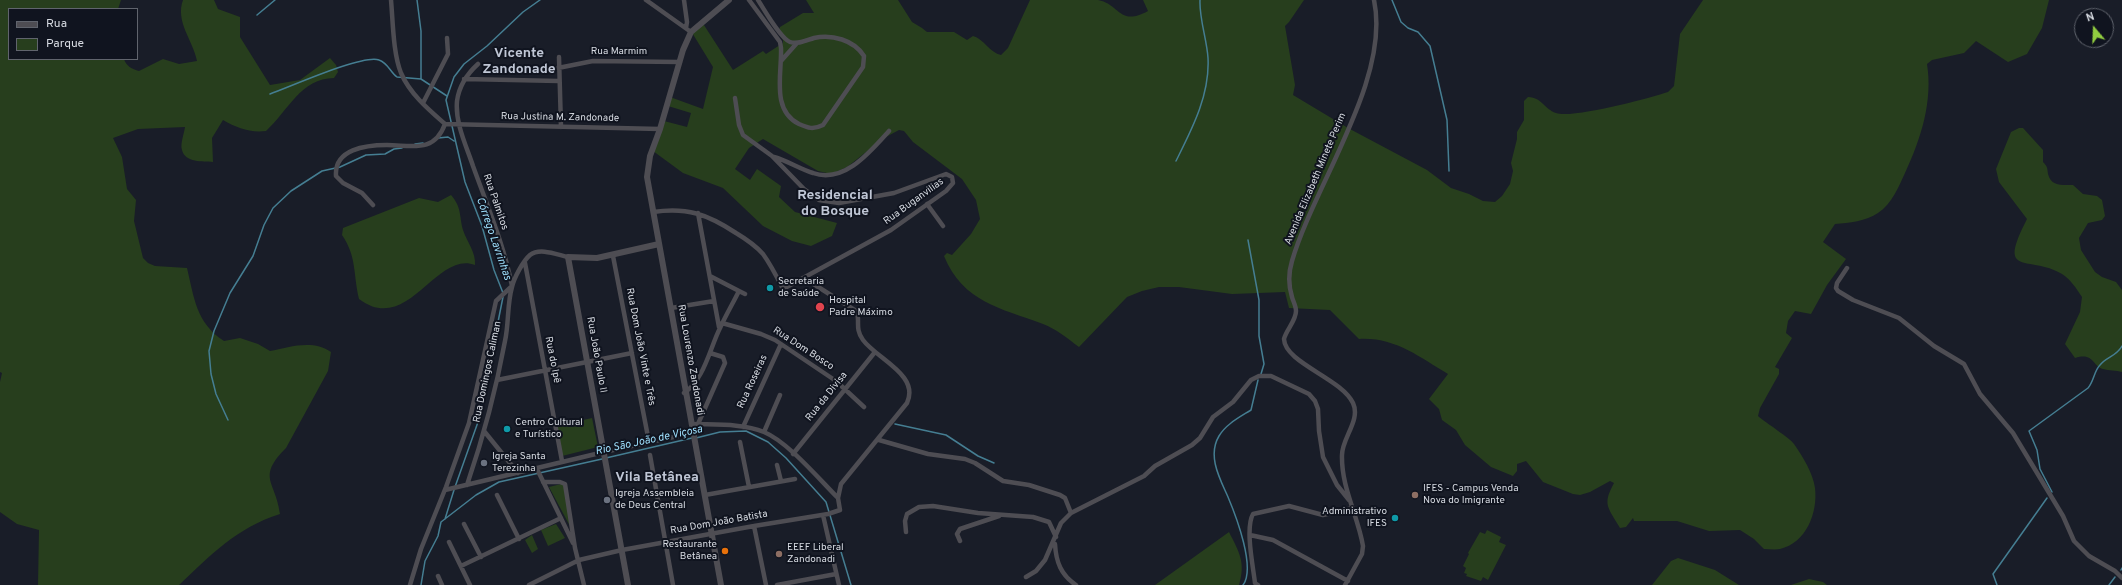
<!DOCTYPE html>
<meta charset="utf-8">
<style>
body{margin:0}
#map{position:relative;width:2122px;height:585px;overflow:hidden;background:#191d28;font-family:Overpass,sans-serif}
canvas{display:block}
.legend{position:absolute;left:8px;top:8px;width:130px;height:52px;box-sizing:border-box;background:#10141f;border:1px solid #60646d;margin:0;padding:5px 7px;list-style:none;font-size:12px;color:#d7dbe2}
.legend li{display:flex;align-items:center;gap:8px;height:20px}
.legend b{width:20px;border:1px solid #60646d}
.north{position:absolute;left:2074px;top:8px;width:40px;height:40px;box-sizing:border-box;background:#10141f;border:1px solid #60646d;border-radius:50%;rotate:341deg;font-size:11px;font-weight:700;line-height:16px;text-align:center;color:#d7dbe2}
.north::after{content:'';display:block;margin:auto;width:14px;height:18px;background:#91cd40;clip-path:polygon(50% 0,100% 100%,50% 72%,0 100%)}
</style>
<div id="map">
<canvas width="2122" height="585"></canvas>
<ul class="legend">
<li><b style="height:5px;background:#4e4d53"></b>Rua</li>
<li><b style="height:11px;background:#273e1d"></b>Parque</li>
</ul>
<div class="north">N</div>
</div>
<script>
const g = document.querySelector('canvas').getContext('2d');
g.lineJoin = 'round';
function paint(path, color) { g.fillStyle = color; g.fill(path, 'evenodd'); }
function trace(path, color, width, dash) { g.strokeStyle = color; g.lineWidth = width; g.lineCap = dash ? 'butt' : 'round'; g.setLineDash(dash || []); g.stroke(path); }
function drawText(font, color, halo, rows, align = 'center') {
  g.font = font + ' Overpass,sans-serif'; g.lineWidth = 4; g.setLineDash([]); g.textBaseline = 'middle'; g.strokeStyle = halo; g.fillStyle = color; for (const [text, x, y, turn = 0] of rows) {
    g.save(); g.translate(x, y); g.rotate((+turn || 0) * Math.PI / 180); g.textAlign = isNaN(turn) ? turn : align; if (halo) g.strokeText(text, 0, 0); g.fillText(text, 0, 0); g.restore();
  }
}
paint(new Path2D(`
 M0 0H121L118 9H9V59H124C126 66 132 69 139 71L163 59 179 64 197 61C193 40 175 22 183 0H214L218 9 240 17V37L270 85 300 80 330 58 336 65 338 72 334 78C301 78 288 111 266 131 250 133 237 128 223 120L212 138 213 162C203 161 185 163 182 150 180 144 184 134 185 127L138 129 113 138 122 157 127 189 136 200 134 221 143 258 148 263 155 266 187 268C194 297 196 323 224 341L240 338 258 344 270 351C289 347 313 339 331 352L328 371 286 448C256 478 276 481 280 514 236 528 211 555 179 585H38L39 530 17 524 0 512V382L2 373 0 372Z
 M806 0H898L912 22 922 28 927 32H954L967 40 973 36C984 39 990 53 1001 55L1008 48 1030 0C1051 0 1077 0 1098 0 1120 4 1119 27 1148 11L1143 0H1304L1289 22 1285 26 1295 85 1293 95 1348 128 1427 170 1451 188 1469 194 1483 201 1495 202 1502 196 1510 184 1513 171 1511 163 1517 139V132L1524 120V101L1528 97C1543 98 1544 109 1556 113 1572 119 1650 98 1668 92L1674 86 1680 34 1703 0H2049L2042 28 2027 54 2008 62 1976 41 1964 53 1932 60 1927 64C1933 101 1921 139 1905 173 1899 186 1892 204 1878 213 1866 221 1849 223 1835 224L1823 242 1846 259 1827 285 1811 314 1795 311 1788 321 1786 333 1792 338 1775 367 1779 369V374L1760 408 1758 416C1766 423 1790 438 1794 444 1803 457 1813 473 1815 488 1818 513 1806 543 1780 549 1775 550 1769 549 1764 549L1754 539 1740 530 1709 531 1677 521H1634L1633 518 1626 527 1620 528C1608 507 1602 505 1614 483L1610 481 1590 492 1580 495 1573 494 1543 482 1526 461 1517 464V471L1513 476 1491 467 1465 445 1456 430 1442 420 1439 409 1429 399 1448 374C1419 357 1395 337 1359 339L1330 310 1289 308 1285 292 1232 294 1179 287H1159L1142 291 1127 297 1079 347C1067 338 1056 329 1043 324 1000 308 963 302 944 256L947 253 952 255 971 234 980 219 976 200 962 179 913 142 904 131 899 130 884 138 847 167 831 174 818 171 763 139 749 148 735 169 750 180 757 169 781 186 779 197 795 212 837 223 832 236 811 246 792 241 763 226 723 188 683 173 653 151 664 121 687 127 691 113 668 106 670 97 703 109 713 67 691 31 702 22 733 70 763 51 766 54 783 43V40L778 33 780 27 803 13H814Z
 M2019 128H2023L2043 150V162C2048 167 2047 168 2048 174 2051 187 2064 185 2073 185L2083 194 2097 196 2102 200 2105 216 2102 220 2088 223 2079 238 2081 250 2095 272 2102 277 2116 282 2122 290V372C2116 370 2109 371 2103 369 2092 366 2094 352 2075 358L2065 344 2080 312 2082 297C2076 288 2071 280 2062 274 2029 254 1996 279 2027 219L1999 182 1996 169 2011 132Z
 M451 195C462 208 459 215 463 230 467 242 476 252 475 265 436 250 408 336 359 299 353 274 357 257 342 235L343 228 419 198 438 202Z
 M592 418 598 447 562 456 557 426Z
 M561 484 564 485 571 528 549 487Z
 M556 524 565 538 548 546 541 530Z
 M1487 530 1501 537 1499 542 1506 545 1488 580 1483 577 1481 581 1466 576 1467 574 1464 573 1466 568 1463 566 1469 554 1468 553 1480 532 1485 534Z
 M1229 532C1239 552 1246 562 1239 585H1155Z
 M532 535 538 549 532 553 525 540Z
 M1678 558 1715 570 1739 585H1652L1671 561Z
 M1809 579 1823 582 1827 585H1791Z`), '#273e1d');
trace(new Path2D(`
 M417 0 421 31V79
 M1392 0 1401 22 1408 28 1418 32 1430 46 1447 120 1449 171
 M257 15 275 0
 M270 94C290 87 363 54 379 60 388 63 390 72 397 77L421 79 447 96
 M438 138 448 137 454 141
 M415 144 423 143
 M1176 161C1192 129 1210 95 1208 58 1207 40 1199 18 1200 0
 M1248 240 1259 300V336L1264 364 1261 374
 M503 293 494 270 482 226 465 182 446 100 454 77 464 64 487 46 523 12 540 0
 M228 420 216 394 211 374 209 351 214 331 230 293 253 256 264 225 273 208 291 191 322 171 340 167 366 155 385 154 394 149 402 148
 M895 424 946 435 978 456 994 463
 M696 438 720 432 746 431 768 442 786 458 826 502 851 585
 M606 458 692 438
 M455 487 478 422 503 297
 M2052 492 2040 469 2037 450 2029 431 2088 388C2094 381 2094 371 2100 365 2106 357 2117 356 2122 346
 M445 519 454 490
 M2121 570 2122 568
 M421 585 425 561 438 536 441 522 476 495 499 482 602 459
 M1243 585C1256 568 1236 516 1228 497 1220 479 1207 456 1219 436 1226 424 1240 417 1251 410L1258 380
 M1997 585 1993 574 2047 498
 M2109 585 2115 577`), '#457e92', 1.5);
trace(new Path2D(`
 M391 0C393 22 393 53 401 73 410 94 429 110 445 124
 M646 0 691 32
 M684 0 687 22 686 28
 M749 0 780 42 781 48C782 74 771 110 799 124 808 128 813 130 823 125L863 67 864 56C854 40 832 34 814 38 807 40 798 45 790 42 780 38 764 9 758 0
 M559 57 561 127
 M781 61 797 43
 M558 68 593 61 680 62
 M464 79 559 81
 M423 103 448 54 447 38
 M445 124 660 129
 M774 157C788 161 800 169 813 173 844 184 870 152 889 131
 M927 204 943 226
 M373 205 362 193 343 183 336 176C334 149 366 145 387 145 411 145 434 154 445 124
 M653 212C687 207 707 214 736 233 746 239 756 246 763 254 771 265 777 277 783 289L891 230 946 191 953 183 952 177 946 174 894 193 839 203 819 200 804 189 772 156 743 135 739 125 735 98
 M698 213 719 327
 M613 256 649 442
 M525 263 562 461
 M1847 268 1837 283 1836 288 1838 291 1853 300 1899 318 1934 346 1964 364 1980 394 2013 433 2063 516 2074 541 2089 556 2115 571 2122 578
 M710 276 739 291
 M671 308 714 301
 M722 323 761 334 775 340 836 381 864 407
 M497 380 632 353
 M684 393C704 380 710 348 720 328 726 315 733 303 739 291L745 294
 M691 424C714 425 742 423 764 432 788 442 819 479 838 498
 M698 424 725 363 723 357 710 353
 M743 427 781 344
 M484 431 518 473
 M764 432 780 395
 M879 440 928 454 965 459 975 463 1003 481 1029 485 1060 495 1065 498 1071 513
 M740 442 749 487
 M793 454 875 352
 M650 455 673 585
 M777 465 781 481
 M537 469 573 543
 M543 482H560L565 484 575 548 584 585
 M467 485C483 438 496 390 505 341 509 323 507 304 512 287 514 278 523 261 530 255 540 247 558 255 568 257
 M445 490 604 452 692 433
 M497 495 519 539
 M705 495 795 479
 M823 515 839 585
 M464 524 481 557
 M754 526 766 585
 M906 532 905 521 907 514 919 507 933 506 978 513 1033 517 1049 522 1056 537
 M1250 535 1273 540 1348 581
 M960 541 957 534 960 529 999 516
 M449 542 470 585
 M1055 544C1056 562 1061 575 1076 585
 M461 566 561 518
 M438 576 442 585
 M1026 577 1036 571 1045 560 1061 523 1071 513 1144 476 1155 466 1192 445 1200 438 1213 417 1233 402 1251 380 1259 376H1271L1309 394 1315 401 1318 409 1319 431 1323 457 1337 485 1349 500
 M410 585 421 549 446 487 469 423 496 301 512 286C504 245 487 205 473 166 466 145 455 123 457 101 459 86 467 74 478 64
 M529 585 579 560 622 550 754 526 828 514 840 510 838 498 841 484 907 403C920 375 877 359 863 340 854 328 861 319 856 311L804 278
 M777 585 836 574
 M1258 585 1255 583C1253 566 1245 528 1253 514L1289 506 1323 515 1353 508
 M1345 585 1362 554 1363 546C1358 516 1341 487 1342 455 1342 438 1361 420 1353 403 1341 378 1285 363 1284 339 1286 330 1296 321 1296 311 1296 306 1293 301 1292 297 1288 284 1288 274 1292 261 1314 185 1391 79 1374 0`), '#4e4d53', 4.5);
trace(new Path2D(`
 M628 585 568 257 597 258 659 244
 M721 585 647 177 650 156 660 129 683 50 691 32 729 0`), '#4e4d53', 6);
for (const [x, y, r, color] of [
 [770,288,4,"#0f9aa8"],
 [820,307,5,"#e0444e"],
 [507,429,4,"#0f9aa8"],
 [484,463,4,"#6b7280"],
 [1415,495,4,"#8d6e63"],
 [607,500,4,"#6b7280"],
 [1395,518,4,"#0f9aa8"],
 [725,551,4,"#e8710a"],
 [779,554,4,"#8d6e63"]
]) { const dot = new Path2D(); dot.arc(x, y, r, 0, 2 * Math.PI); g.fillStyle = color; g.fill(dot); trace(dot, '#10141f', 1.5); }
drawText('10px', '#d7dbe2', '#10141f', [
 ["Rua Marmim",619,52],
 ["Rua Justina M. Zandonade",560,118,1],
 ["Avenida Elizabeth Minete Perim",1316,179,-67],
 ["Rua Palmitos",495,202,71],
 ["Rua Buganvilias",914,202,-36],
 ["Rua Dom João Vinte e Três",640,347,79],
 ["Rua Dom Bosco",803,349,33],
 ["Rua João Paulo II",596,355,80],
 ["Rua do Ipê",552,360,79],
 ["Rua Lourenzo Zandonadi",690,360,80],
 ["Rua Domingos Caliman",488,372,-78],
 ["Rua Roseiras",753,382,-65],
 ["Rua da Divisa",827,397,-51],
 ["Rua Dom João Batista",719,523,-10]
]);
drawText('10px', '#d7dbe2', '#10141f', [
 ["Secretaria",778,282],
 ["de Saúde",778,294],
 ["Hospital",829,301],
 ["Padre Máximo",829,313],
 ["Centro Cultural",515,423],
 ["e Turístico",515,435],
 ["Igreja Santa",492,457],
 ["Terezinha",492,469],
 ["IFES - Campus Venda",1423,489],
 ["Nova do Imigrante",1423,501],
 ["Igreja Assembleia",615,494],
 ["de Deus Central",615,506],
 ["Administrativo",1387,512,"right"],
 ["IFES",1387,524,"right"],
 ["Restaurante",717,545,"right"],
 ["Betânea",717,557,"right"],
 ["EEEF Liberal",787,548],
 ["Zandonadi",787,560]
], 'left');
drawText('italic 11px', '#9edffc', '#10141f', [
 ["Córrego Lavrinhas",493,239,71],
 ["Rio São João de Viçosa",649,441,-12]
]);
drawText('bold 14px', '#c0c7d6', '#10141f', [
 ["Vicente",519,54],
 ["Zandonade",519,70],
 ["Residencial",835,196],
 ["do Bosque",835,212],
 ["Vila Betânea",657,478]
]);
</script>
